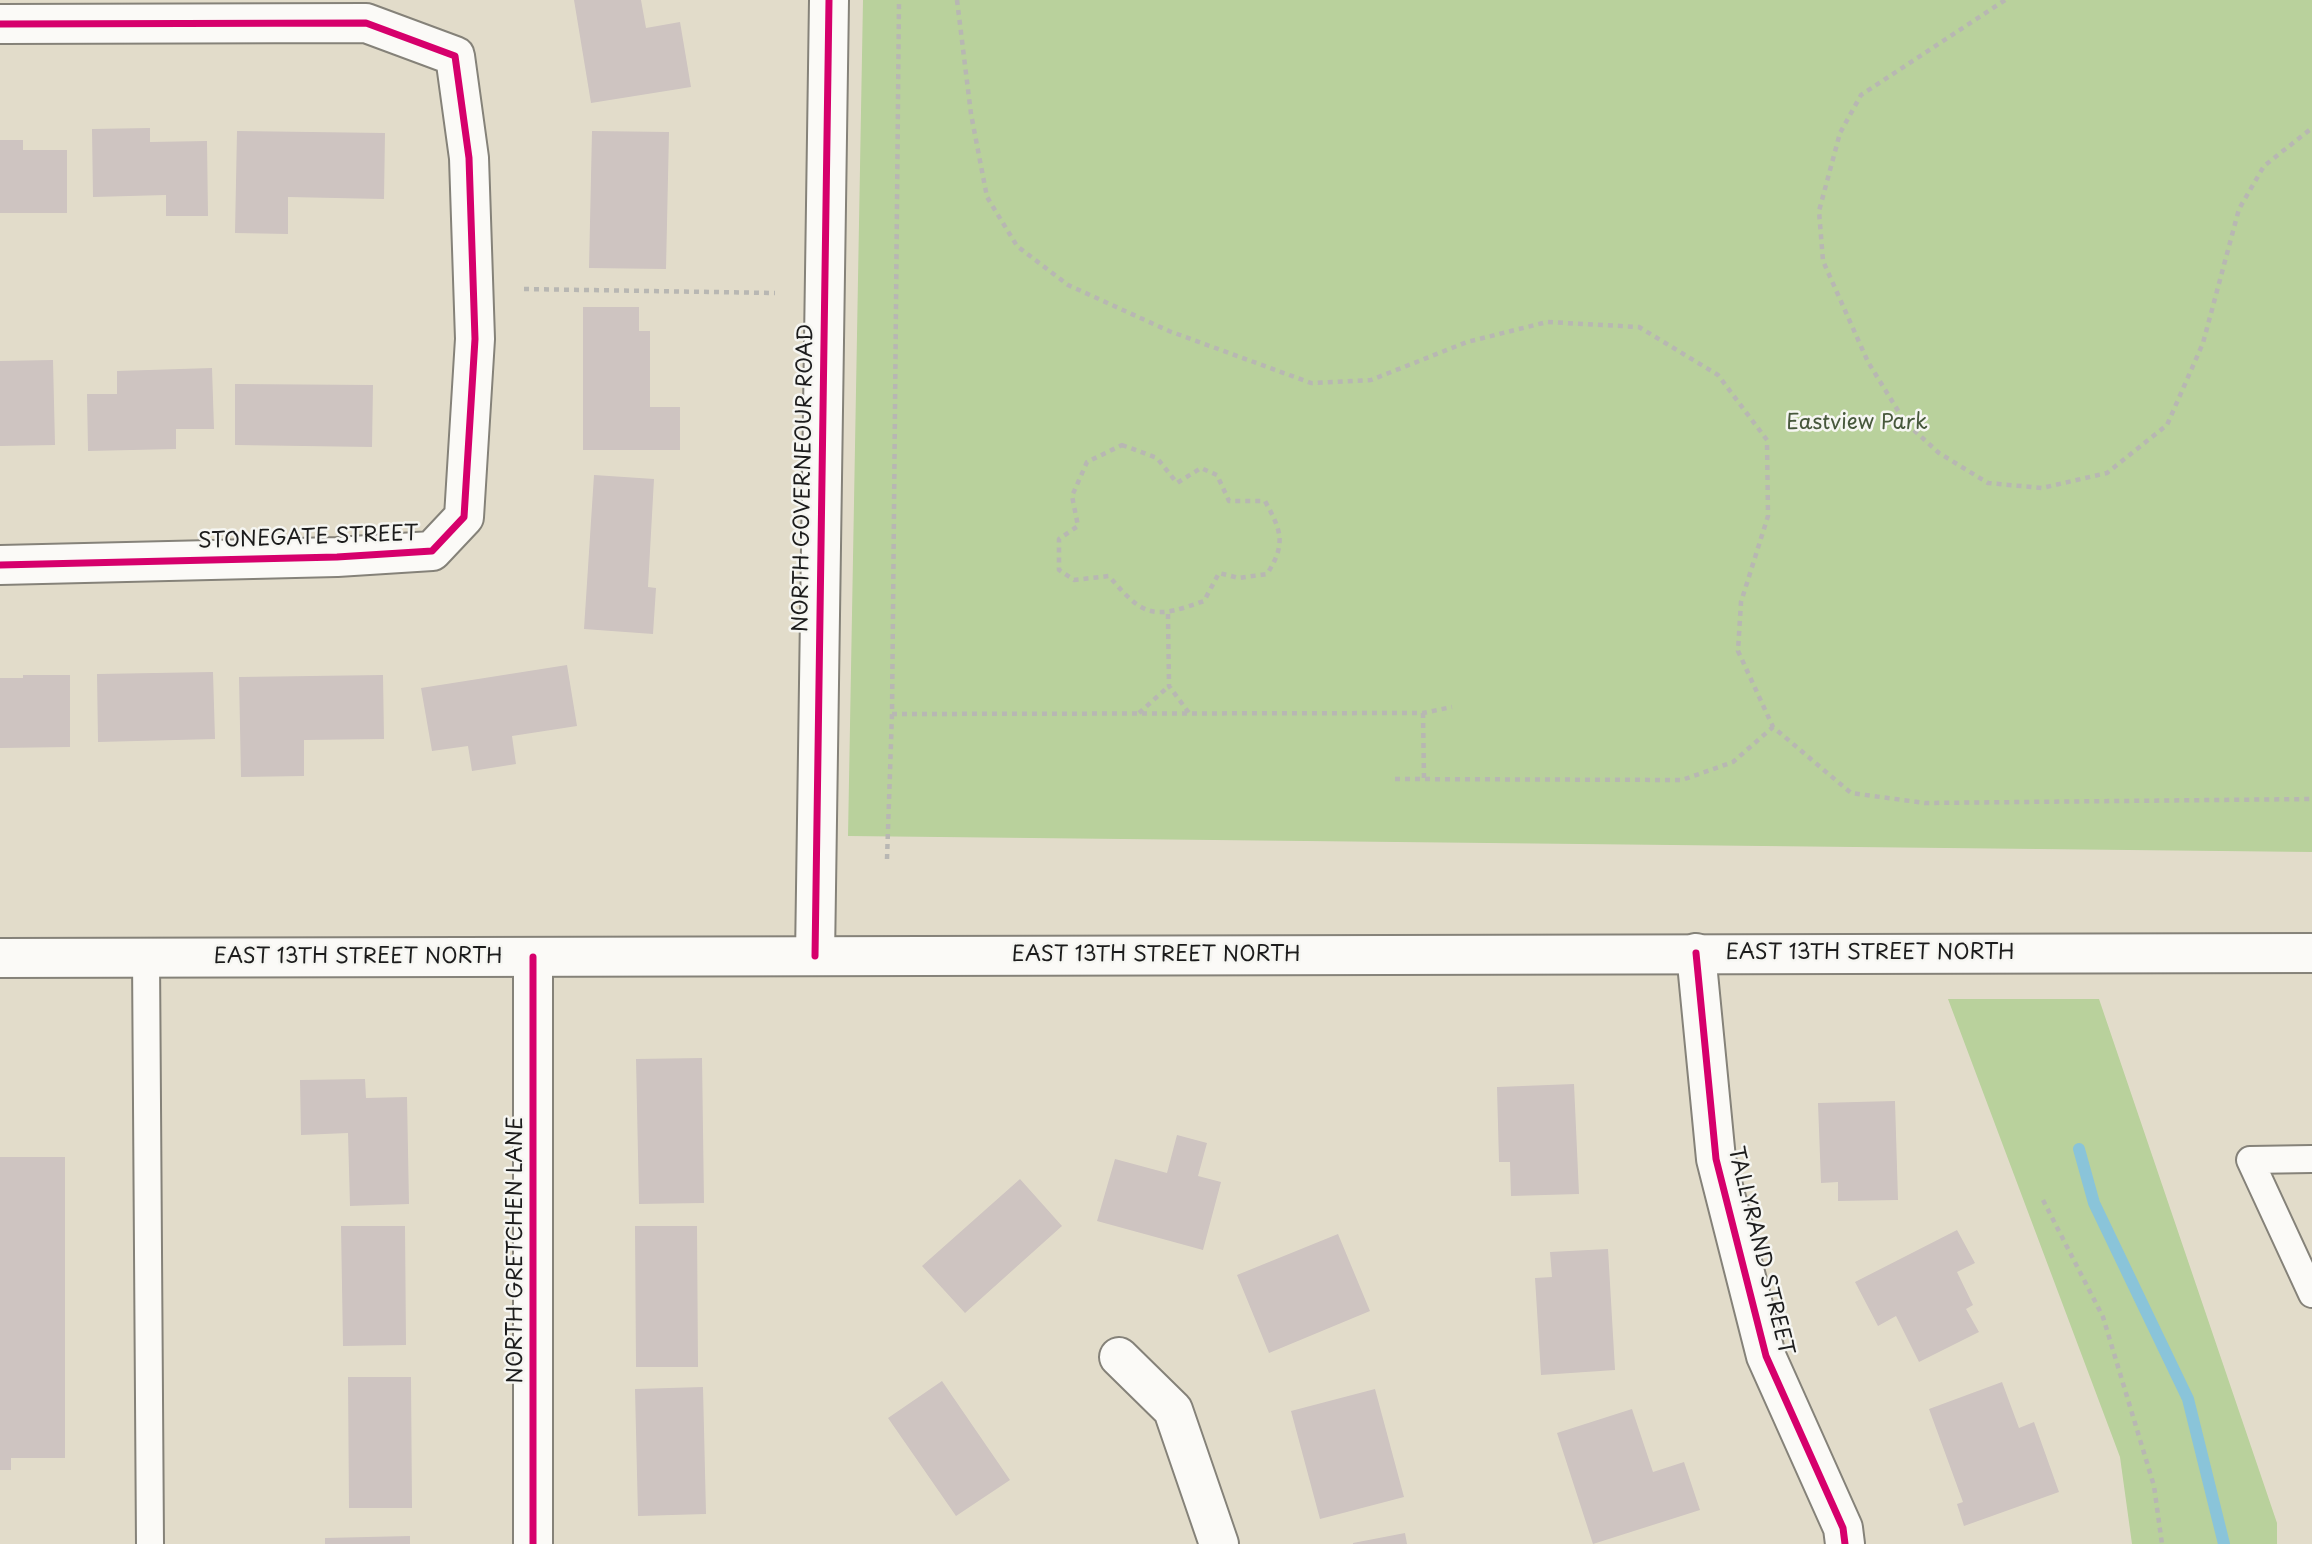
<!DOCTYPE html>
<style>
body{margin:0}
canvas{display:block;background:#e2dcca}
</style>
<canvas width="2312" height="1544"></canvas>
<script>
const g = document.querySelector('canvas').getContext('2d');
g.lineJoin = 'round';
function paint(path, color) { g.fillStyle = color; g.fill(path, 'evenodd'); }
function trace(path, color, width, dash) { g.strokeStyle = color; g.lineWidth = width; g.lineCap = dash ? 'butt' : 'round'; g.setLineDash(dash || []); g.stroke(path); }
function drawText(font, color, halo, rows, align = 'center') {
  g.font = font + ' "Playpen Sans",sans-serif'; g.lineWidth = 5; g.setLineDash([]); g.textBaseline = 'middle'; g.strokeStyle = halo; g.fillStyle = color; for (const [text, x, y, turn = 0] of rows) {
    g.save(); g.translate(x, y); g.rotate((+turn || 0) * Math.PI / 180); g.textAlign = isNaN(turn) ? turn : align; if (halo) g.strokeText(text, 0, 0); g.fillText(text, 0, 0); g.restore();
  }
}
paint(new Path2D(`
 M863 0H2312V852L848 836Z
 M1948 999H2099L2277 1523V1544H2132L2120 1457Z`), '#b9d19c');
trace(new Path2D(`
 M2079 1149 2094 1203 2188 1399 2224 1544`), '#8ac4d9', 12);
paint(new Path2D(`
 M574 0H641L646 28 680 22 691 87 591 103Z
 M150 128V142L207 141 208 216H166V195L93 197 92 129Z
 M237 131 385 133 384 199 288 197V234L235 233Z
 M592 131 669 132 666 269 589 268Z
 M0 140H23V150H67V213H0Z
 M583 307H639V331H650V407H680V450H583Z
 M53 360 55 445 0 446V361Z
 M212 368 214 429H176V449L88 451 87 394H117V371Z
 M235 384 373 385 372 447 235 445Z
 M594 475 654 479 648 587 656 588 653 634 584 629Z
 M567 665 577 726 512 736 516 764 472 771 468 746 432 751 421 688Z
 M213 672 215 739 98 742 97 674Z
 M23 675H70V747L0 748V678H23Z
 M383 675 384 739 304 740V776L241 777 239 677Z
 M702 1058 704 1203 639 1204 636 1059Z
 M365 1079 366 1098 407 1097 409 1204 350 1206 348 1133 301 1135 300 1080Z
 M1574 1084 1579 1194 1511 1196 1510 1162H1499L1497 1087Z
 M1895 1101 1898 1200 1838 1201V1182L1821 1183 1818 1103Z
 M1177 1135 1207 1143 1198 1176 1221 1182 1203 1250 1097 1221 1115 1159 1167 1173Z
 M0 1157H65V1458H11V1470H0Z
 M1020 1179 1062 1226 965 1313 922 1266Z
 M341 1226H405L406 1345 343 1346Z
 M635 1226H697L698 1367H636Z
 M1957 1230 1975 1263 1957 1272 1973 1305 1966 1309 1979 1332 1919 1362 1896 1316 1878 1326 1855 1282Z
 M1338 1234 1370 1311 1269 1353 1237 1275Z
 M1608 1249 1615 1370 1541 1375 1535 1278 1552 1277 1550 1252Z
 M348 1377H411L412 1508H349Z
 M942 1381 1010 1480 956 1516 888 1418Z
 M2002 1382 2019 1428 2034 1422 2059 1492 1964 1526 1957 1504 1963 1502 1929 1409Z
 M703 1387 706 1514 638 1516 635 1389Z
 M1375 1389 1404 1497 1320 1519 1291 1411Z
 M1632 1409 1653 1472 1684 1462 1700 1510 1593 1544 1557 1433Z
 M1405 1533 1407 1544H1353V1543Z
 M410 1536V1544H325V1538Z`), '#cec4c1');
const lane = new Path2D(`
 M146 957 150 1544
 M2312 1159 2250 1160 2312 1294`);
const street = new Path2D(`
 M0 24 366 23 455 56 469 158 475 339 464 517 432 551 337 557 0 565
 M1696 953 1716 1159 1766 1356 1843 1528 1845 1544
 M815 956 829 0
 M533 957V1544
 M1119 1357 1173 1410 1219 1544`);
const secondary = new Path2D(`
 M0 958 2312 953`);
trace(lane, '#858279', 30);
trace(street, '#858279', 42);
trace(secondary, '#858279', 42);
trace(new Path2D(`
 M957 0 971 114 987 197 1017 246 1068 285 1169 331 1311 383 1371 380 1467 342 1547 322 1639 327 1718 375 1767 440 1768 516 1741 602 1738 651 1773 727 1851 793 1925 803 2312 799
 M2005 0 1861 95 1840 133 1819 211 1823 261 1868 362 1905 422 1939 453 1988 483 2042 488 2107 473 2167 425 2203 343 2239 209 2264 166 2312 128
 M524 289 775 293
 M1122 445 1157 458 1177 483 1201 468 1217 475 1229 501H1265C1282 532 1286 544 1267 574L1239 578 1219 573 1204 601C1154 619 1144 618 1109 576L1074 580 1059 570V539L1078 526 1072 496 1087 462Z
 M1168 614 1169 686 1189 713
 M1139 713 1169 686
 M1423 713 1424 780
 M892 714 1423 713 1452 707
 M1395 779 1682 780 1733 762 1773 727
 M887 859 892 714 899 0
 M2043 1200 2103 1317 2154 1486 2162 1544`), '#b8b7b3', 4.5, [5, 5]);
trace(lane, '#fbfaf7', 26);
trace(street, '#fbfaf7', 38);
trace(secondary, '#fbfaf7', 38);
trace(new Path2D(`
 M0 24 366 23 455 56 469 158 475 339 464 517 432 551 337 557 0 565
 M1696 953 1716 1159 1766 1356 1843 1528 1845 1544
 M815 956 829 0
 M533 957V1544`), '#d6006c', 7);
drawText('21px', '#47583c', '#f6f6f2', [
 ["Eastview Park",1857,423]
]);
drawText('21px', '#1c1c1c', '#f6f6f2', [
 ["NORTH GOVERNEOUR ROAD",804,478,-89],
 ["STONEGATE STREET",308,538,-2],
 ["EAST 13TH STREET NORTH",1870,953],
 ["EAST 13TH STREET NORTH",1156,955],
 ["EAST 13TH STREET NORTH",358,957],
 ["NORTH GRETCHEN LANE",516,1250,-90],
 ["TALLYRAND STREET",1760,1251,76]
]);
</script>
